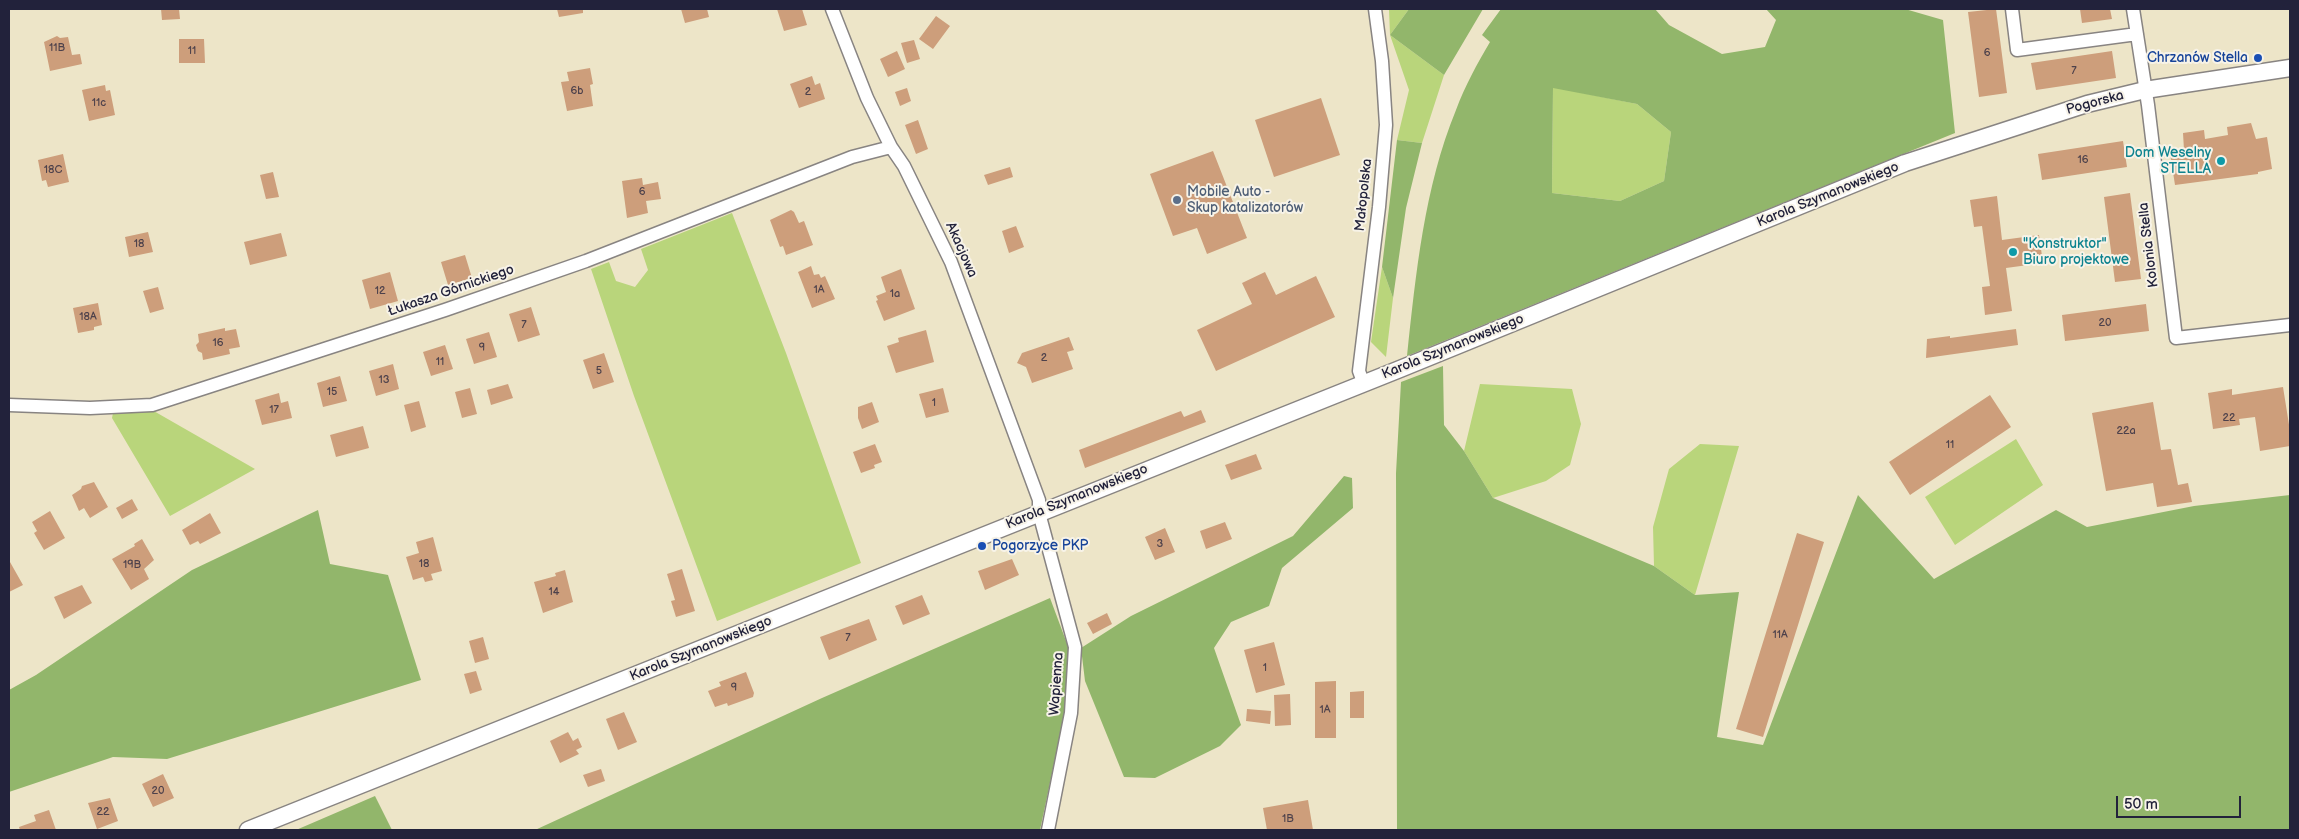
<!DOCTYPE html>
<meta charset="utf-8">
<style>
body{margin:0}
#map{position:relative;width:2299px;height:839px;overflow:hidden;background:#ede5c8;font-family:"Balsamiq Sans",sans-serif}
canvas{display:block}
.frame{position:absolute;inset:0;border:10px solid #22223b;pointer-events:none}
.scale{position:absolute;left:2116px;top:796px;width:125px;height:22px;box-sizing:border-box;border:2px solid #22223b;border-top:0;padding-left:6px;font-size:15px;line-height:18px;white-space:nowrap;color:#22223b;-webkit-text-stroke:4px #f7f3e8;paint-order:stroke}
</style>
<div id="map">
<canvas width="2299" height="839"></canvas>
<div class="frame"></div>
<div class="scale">50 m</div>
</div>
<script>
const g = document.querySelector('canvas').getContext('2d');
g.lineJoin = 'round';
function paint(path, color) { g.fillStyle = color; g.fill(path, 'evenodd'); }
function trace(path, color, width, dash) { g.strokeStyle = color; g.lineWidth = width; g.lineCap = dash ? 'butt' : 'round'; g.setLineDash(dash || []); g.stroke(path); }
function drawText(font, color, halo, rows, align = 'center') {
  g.font = font + ' "Balsamiq Sans",sans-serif'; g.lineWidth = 4; g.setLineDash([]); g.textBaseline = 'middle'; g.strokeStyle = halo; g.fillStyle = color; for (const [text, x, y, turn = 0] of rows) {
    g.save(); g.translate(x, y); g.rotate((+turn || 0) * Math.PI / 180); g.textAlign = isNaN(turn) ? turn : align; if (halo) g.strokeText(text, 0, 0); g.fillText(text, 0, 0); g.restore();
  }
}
paint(new Path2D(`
 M1389 9H1409L1390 35 1444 75 1422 143 1397 140 1409 90 1390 35Z
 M1553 87 1637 104 1671 132 1664 181 1620 201 1552 193Z
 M732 213 786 353 861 563 717 621 634 396 591 269 609 262 616 281 635 287 648 270 641 249Z
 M1382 267 1393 298 1386 357 1371 342Z
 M1480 384 1572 389 1581 424 1570 465 1546 481 1493 498 1464 451Z
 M152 410 255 469 170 516 112 418 113 413 118 411Z
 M2016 439 2043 485 1955 545 1925 497Z
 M1700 444 1739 446 1695 595 1654 566 1653 527 1669 469Z`), '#b9d57b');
paint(new Path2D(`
 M1409 9H1483L1444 75 1390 35Z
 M1501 9H1655L1669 25 1722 54 1765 47 1776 20 1766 9H1905L1943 20 1955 133 1407 356C1416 273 1424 188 1456 110 1465 86 1477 64 1490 42L1482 35ZM1553 88 1637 104 1671 132 1664 181 1620 201 1552 193Z
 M1397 140 1422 143 1406 208 1393 298 1382 267Z
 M1443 366 1444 425 1464 451 1493 498 1654 566 1695 595 1739 592 1717 737 1763 745 1858 495 1934 579 2056 510 2087 527 2194 506 2290 495V830H1397L1396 473 1401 382Z
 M1344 476 1352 478 1353 508 1282 568 1269 606 1231 622 1214 648 1241 725 1220 746 1155 778 1124 777 1085 681 1081 648 1131 616 1293 536Z
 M318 510 330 564 388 575 421 680 167 759 113 757 9 792V690L36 675 192 570Z
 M1050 598 1069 649 1067 703 1040 830H535L822 698Z
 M375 796 392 830H296Z`), '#92b66b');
paint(new Path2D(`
 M161 9H179L180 19 162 20Z
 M557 9H583V13L559 17Z
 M681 9H707L709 17 685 23Z
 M777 9H802L807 25 784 31Z
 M1996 9 2007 93 1979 97 1968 12Z
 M2080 9H2110L2112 19 2082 23Z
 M936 16 950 26 933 49 919 39Z
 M57 36 60 38 68 37 72 55 80 54 82 64 50 71 44 42Z
 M179 39H204L205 63H179Z
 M914 40 920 59 907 63 901 43Z
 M897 51 905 69 888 77 880 59Z
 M2112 51 2116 78 2036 90 2031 63Z
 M590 68 593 84 590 85 593 106 567 111 561 82 569 81 567 72Z
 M812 76 815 85 820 83 825 99 799 108 790 84Z
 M105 85 106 91 110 90 115 115 89 121 82 90Z
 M907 88 911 101 900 106 895 92Z
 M1321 98 1340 155 1274 177 1255 120Z
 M918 120 928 149 916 154 905 125Z
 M2251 123 2256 139 2267 137 2272 169 2258 172V174L2175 185 2170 153 2184 150 2183 133 2204 130 2205 139 2228 135 2227 127Z
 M2123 141 2127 167 2042 180 2038 154Z
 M1213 151 1247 238 1207 254 1197 228 1173 236 1150 174Z
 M63 154 69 182 48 187 46 180 42 181 38 160Z
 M1010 167 1013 177 988 185 984 175Z
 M273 172 279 197 266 199 260 175Z
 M642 178 643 185 658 182 661 199 646 201 648 213 627 218 622 181Z
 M2130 193 2141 279 2115 282 2104 197Z
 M1997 196 2002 240 2039 235 2043 263 2006 268 2012 311 1985 315 1982 287 1990 286 1982 226 1974 227 1970 200Z
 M791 210 794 212 799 223 804 221 813 245 786 255 783 246 780 247 770 220Z
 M1016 226 1024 247 1009 253 1002 231Z
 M148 232 153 252 129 257 125 237Z
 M281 233 287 256 250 265 244 242Z
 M465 255 472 278 448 285 441 262Z
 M811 266 814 275 819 274 821 278 825 276 835 299 812 308 798 272Z
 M901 269 915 309 884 321 876 301 878 300 876 296 886 292 881 277Z
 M390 272 398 301 370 309 362 280Z
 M1265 272 1276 295 1316 276 1335 317 1216 371 1197 330 1252 304 1242 283Z
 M158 287 164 309 150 313 143 291Z
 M98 303 102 325 94 327V330L78 333 73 308Z
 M2146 304 2149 331 2065 341 2062 315Z
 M531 307 540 335 518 342 509 314Z
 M225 328V331L236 329 240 347 229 349 230 354 203 360 202 353 198 351 196 345 199 342 198 334Z
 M2016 329 2018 345 1926 358 1927 339 1950 336V338Z
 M926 330 934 362 896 373 887 346 899 342 898 338Z
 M489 332 497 357 474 364 466 339Z
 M1069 337 1074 350 1067 352 1073 369 1032 383 1026 367 1017 363 1022 353Z
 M445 345 453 369 431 376 423 352Z
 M604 353 614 382 593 389 583 360Z
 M393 364 399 389 376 396 369 371Z
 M340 376 347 401 323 407 317 383Z
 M508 384 513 398 491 405 487 390Z
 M2283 387 2290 431V446L2260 451 2255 417 2239 419 2240 425 2213 429 2208 393 2232 389V395Z
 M470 388 477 414 462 418 455 392Z
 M943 388 949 412 926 418 919 394Z
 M279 393 281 403 288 401 292 418 262 425 255 400Z
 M1990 395 2011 427 1910 495 1889 462Z
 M419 401 426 427 411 432 404 405Z
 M872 402 879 422 862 429 858 418V407Z
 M2153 402 2161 450 2171 449 2178 485 2188 483 2192 502 2157 507 2153 483 2106 491 2092 413Z
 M1201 410 1206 422 1085 468 1079 450 1181 411 1184 417Z
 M363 426 369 448 336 457 330 435Z
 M875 444 882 462 874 465 875 468 861 473 853 452Z
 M1256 454 1262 469 1231 480 1225 465Z
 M94 482 108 507 90 518 84 508 79 511 72 495 81 489 82 486Z
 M132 499 138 510 122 519 116 508Z
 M50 511 65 538 44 550 34 533 37 531 32 522Z
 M210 513 221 533 200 544 198 541 190 545 182 530Z
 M1225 522 1232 539 1206 549 1200 531Z
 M1165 528 1175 552 1155 560 1145 537Z
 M1797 533 1824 542 1763 737 1736 729Z
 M433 537 442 571 431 574 433 580 425 582 423 577 413 580 406 557 419 553 416 542Z
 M142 539 154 560 144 569 149 579 131 590 112 559 135 546 134 544Z
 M1012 559 1019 575 985 590 978 571Z
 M10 562 23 585 9 592V563Z
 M682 569 695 611 676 617 671 601 675 600 667 574Z
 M565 570 573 602 543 613 534 582 556 576 555 573Z
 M82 585 92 603 64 619 54 597Z
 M922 595 930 614 903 625 895 606Z
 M1107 613 1112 624 1093 634 1087 623Z
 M869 619 877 640 829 660 820 637Z
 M483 637 489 659 475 663 469 641Z
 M1274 642 1285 685 1256 693 1244 650Z
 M476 671 482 690 470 694 464 674Z
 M746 672 754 693 753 697 728 706 727 703 715 707 708 691 721 686 719 682Z
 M1336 681V738H1315V682Z
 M1364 691V718H1350V692Z
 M1290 694 1291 725 1275 726 1274 695Z
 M1247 709 1271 711 1270 724 1246 721Z
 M624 712 637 742 618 750 606 719Z
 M568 732 573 741 578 738 582 747 576 750 579 754 560 763 550 741Z
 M601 769 605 781 588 787 583 775Z
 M163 774 174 798 153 807 142 784Z
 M110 798 118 821 97 829 88 803Z
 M1308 800 1313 830H1267L1263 808Z
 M49 810 56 830H20L19 827 36 821 34 815Z`), '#cd9e7b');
const minor = new Path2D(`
 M832 9 867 98 891 147 904 166 951 262 1039 500V513L1075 647 1071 713 1048 830
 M2012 9 2017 50 2137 34
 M2133 9 2148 105 2176 338 2290 325
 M1363 382 1359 371 1379 207 1386 125 1382 61 1375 9
 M9 405 90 408 152 405 445 310 586 261 852 157 891 147`);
const tertiary = new Path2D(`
 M248 830 1400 369 1905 163 2087 104 2145 90 2290 68`);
trace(minor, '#888482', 15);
trace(tertiary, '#888482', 19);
trace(minor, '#fff', 12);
trace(tertiary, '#fff', 16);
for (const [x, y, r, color] of [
 [2258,58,5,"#1a4fb4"],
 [2221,161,5,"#0f9aa8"],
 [1177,200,5,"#5c6f8a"],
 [2013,252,5,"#0f9aa8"],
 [982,546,5,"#1a4fb4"]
]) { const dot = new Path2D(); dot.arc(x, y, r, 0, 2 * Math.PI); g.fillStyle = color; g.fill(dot); trace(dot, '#f7f3e8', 2); }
drawText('11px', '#4d414b', null, [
 ["11B",57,48],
 ["11",192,51],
 ["6",1987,53],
 ["7",2074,71],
 ["6b",577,91],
 ["2",808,92],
 ["11c",99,103],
 ["16",2083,160],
 ["18C",53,170],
 ["6",642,192],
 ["18",139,244],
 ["1A",819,290],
 ["12",380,291],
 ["1a",895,294],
 ["18A",88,317],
 ["20",2105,323],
 ["7",524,325],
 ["16",218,343],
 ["9",482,348],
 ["2",1044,358],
 ["11",440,362],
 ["5",599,371],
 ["13",384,380],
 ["15",332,392],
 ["1",934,403],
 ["17",274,410],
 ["22",2229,418],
 ["22a",2126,431],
 ["11",1950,445],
 ["3",1160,544],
 ["18",424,564],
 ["19B",132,565],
 ["14",554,592],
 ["11A",1780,635],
 ["7",848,638],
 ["1",1265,668],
 ["9",734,688],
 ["1A",1325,710],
 ["20",158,791],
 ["22",103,812],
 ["1B",1288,819]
]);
drawText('14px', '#164399', '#f7f3e8', [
 ["Chrzanów Stella",2248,58],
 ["Pogorzyce PKP",992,546,"left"]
], 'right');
drawText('14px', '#22223b', '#f7f3e8', [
 ["Pogorska",2095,103,-15],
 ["Małopolska",1364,195,-84],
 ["Karola Szymanowskiego",1828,195,-22],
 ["Kolonia Stella",2149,245,-97],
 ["Akacjowa",961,250,66],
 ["Łukasza Górnickiego",451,291,-19],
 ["Karola Szymanowskiego",1453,347,-22],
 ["Karola Szymanowskiego",1077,497,-22],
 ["Karola Szymanowskiego",701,649,-22],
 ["Wapienna",1057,684,-86]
]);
drawText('14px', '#0d838f', '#f7f3e8', [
 ["Dom Weselny",2211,153],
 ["STELLA",2211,169],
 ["\"Konstruktor\"",2023,244,"left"],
 ["Biuro projektowe",2023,260,"left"]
], 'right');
drawText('14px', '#4e5e75', '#f7f3e8', [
 ["Mobile Auto -",1187,192],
 ["Skup katalizatorów",1187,208]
], 'left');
</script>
